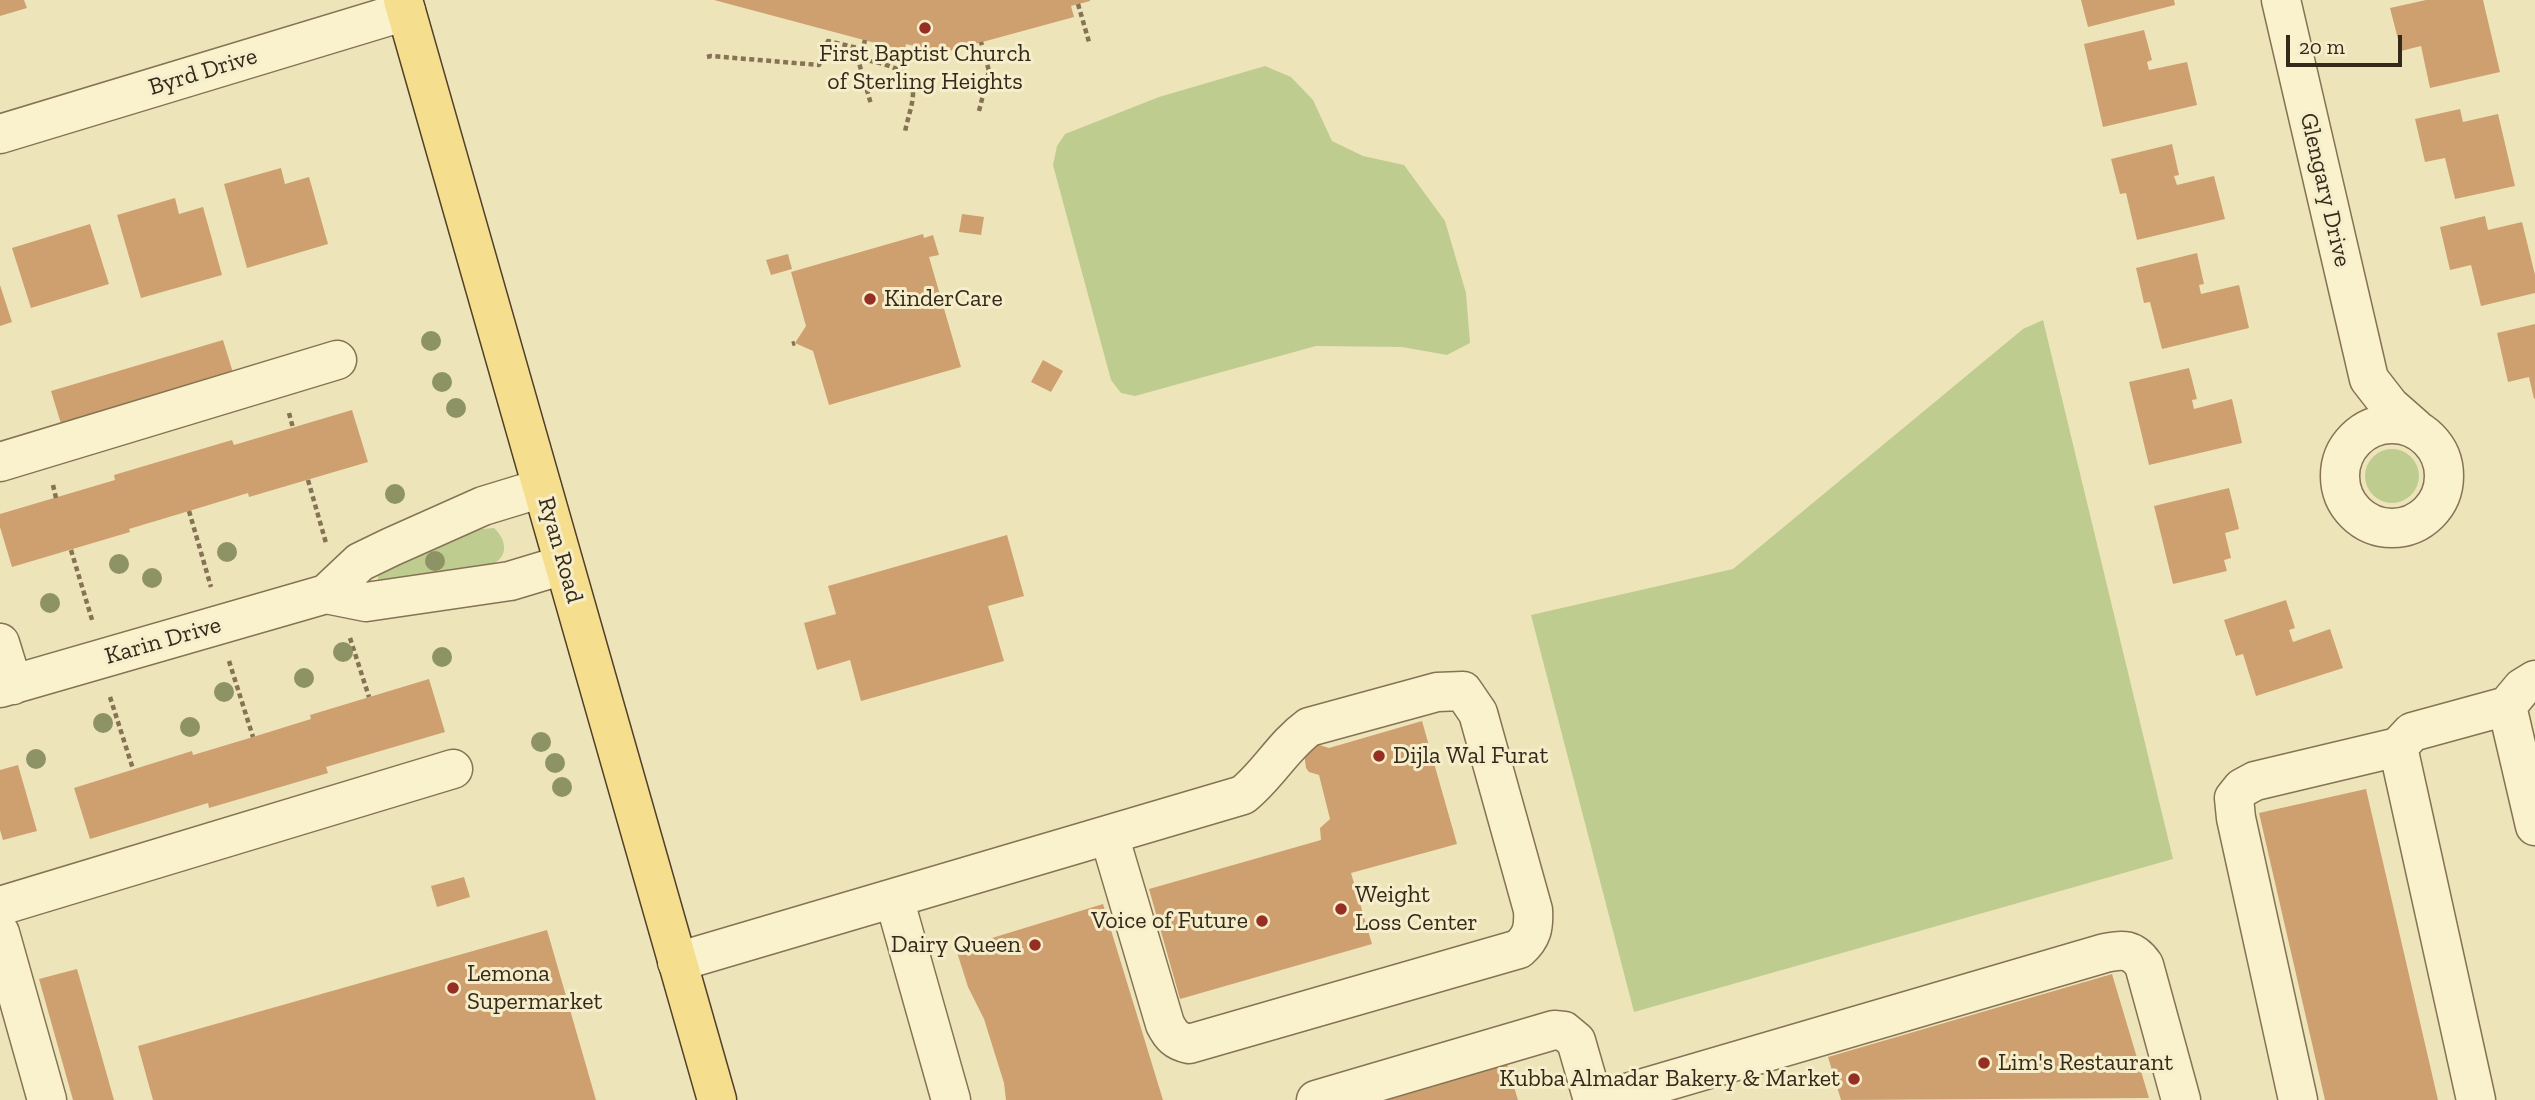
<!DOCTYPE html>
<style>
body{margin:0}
#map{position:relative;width:2535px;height:1100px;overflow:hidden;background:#eee4ba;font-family:"Zilla Slab",serif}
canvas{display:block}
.scale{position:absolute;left:2286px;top:35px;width:116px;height:32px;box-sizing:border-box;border:4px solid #34291a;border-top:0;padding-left:9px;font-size:21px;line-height:24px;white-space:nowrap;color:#34291a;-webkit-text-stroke:5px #f6eeca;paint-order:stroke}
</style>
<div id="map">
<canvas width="2535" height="1100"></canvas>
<div class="scale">20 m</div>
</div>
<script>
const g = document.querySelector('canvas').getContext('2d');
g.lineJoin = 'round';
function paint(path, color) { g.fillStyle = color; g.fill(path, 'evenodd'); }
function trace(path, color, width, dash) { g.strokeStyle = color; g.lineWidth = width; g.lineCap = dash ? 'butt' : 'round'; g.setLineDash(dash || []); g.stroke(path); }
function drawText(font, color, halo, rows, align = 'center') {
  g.font = font + ' "Zilla Slab",serif'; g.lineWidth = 6; g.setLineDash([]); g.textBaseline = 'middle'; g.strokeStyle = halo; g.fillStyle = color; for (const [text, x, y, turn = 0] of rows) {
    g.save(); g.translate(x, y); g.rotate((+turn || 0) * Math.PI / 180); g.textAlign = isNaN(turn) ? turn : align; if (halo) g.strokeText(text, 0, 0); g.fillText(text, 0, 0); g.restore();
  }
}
paint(new Path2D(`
 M1265 66 1291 77 1313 100 1332 141 1363 156 1404 165 1445 221 1466 293 1470 343 1447 355 1402 347 1316 346 1135 396 1121 393 1111 380 1053 165 1057 146 1065 134 1159 97Z
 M2043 320 2173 859 1634 1012 1531 615 1733 569 2023 329Z
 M2365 476a27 27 0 1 1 54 0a27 27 0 1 1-54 0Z
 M494 528C507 540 509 557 491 565L384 586 378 580V571L472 530Z`), '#bfcc8f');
paint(new Path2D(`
 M0 0H24L27 8 0 16Z
 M714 0H1090V1L1071 6 1074 17 942 53 906 44 905 51Z
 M2081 0H2174L2175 5 2088 27Z
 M2426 0H2483L2500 72 2430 88 2421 46 2401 51 2390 8Z
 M2144 30 2152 60 2147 62 2149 70 2187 62 2197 105 2103 127 2084 44Z
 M2460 109 2463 122 2498 114 2515 186 2455 199 2445 158 2425 162 2415 119Z
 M2172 144 2179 175 2174 176 2177 185 2214 176 2225 219 2137 240 2126 193 2120 194 2111 159Z
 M281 168 285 184 309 177 328 244 247 268 224 184Z
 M175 198 179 214 203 207 222 275 141 298 117 215Z
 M962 214 984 217 981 235 959 232Z
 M2485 216 2488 230 2522 222 2535 275V293L2481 306 2471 265 2450 270 2440 227Z
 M90 224 109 284 31 308 12 248Z
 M923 234 924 238 933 235 939 255 929 257 961 367 829 405 813 351 795 343 806 326 791 272Z
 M2197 253 2204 284 2199 285 2201 294 2239 285 2249 328 2162 349 2150 302 2144 303 2136 268Z
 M788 254 792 269 771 275 766 260Z
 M0 285 12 322 0 326Z
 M2535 324V398L2534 399 2529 377 2508 382 2497 333Z
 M223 340 234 376 62 427 51 391Z
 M1043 360 1063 371 1051 392 1031 382Z
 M2189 368 2197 399 2192 400 2194 409 2232 399 2242 443 2149 465 2129 382Z
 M352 410 368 462 249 497 248 493 189 511 129 529 130 532 12 567 0 527V514L115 480 114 475 232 440 234 445Z
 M2229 488 2239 529 2225 533 2231 558 2224 560 2227 571 2173 584 2154 506Z
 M1007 535 1024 596 988 606 1004 661 861 701 850 660 817 670 804 623 836 614 828 586Z
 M2286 600 2295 628 2289 630 2293 642 2330 629 2343 668 2256 696 2243 654 2236 656 2224 620Z
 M429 679 445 732 326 767 328 773 209 808 208 803 90 839 74 788 192 751 193 755 253 737 311 719 310 715Z
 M1422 721 1457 844 1351 873 1372 944 1180 999 1149 889 1321 840 1320 828 1330 819 1319 775 1309 772 1306 768 1304 753 1316 744 1329 748Z
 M18 765 37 831 3 840 0 830V770Z
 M2366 789 2438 1100H2325L2259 813Z
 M464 877 470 897 437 907 431 886Z
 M1103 904 1163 1100H1006L1004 1083 984 1019 968 987 956 949Z
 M547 930 596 1100H153L138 1046Z
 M77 969 114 1100H73L39 979Z
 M2112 974 2149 1098 1841 1100 1828 1057Z
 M1507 1064 1518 1100H1384L1383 1099Z`), '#cea06f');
const minor = new Path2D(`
 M2281 0 2369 379 2390 406 2415 428
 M0 134 406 11
 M2340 476a52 52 0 1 1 104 0a52 52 0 1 1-104 0Z
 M0 462 337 360
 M542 488 483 506 391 547 360 562 326 594 366 602 510 581 563 565
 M0 643 13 685
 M0 688 326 594
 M2507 706 2535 826
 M2398 747 2476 1100
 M894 898 951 1100
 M0 906 453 769
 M0 933 47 1100
 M677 962 1243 795C1268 775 1283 746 1309 727L1437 692 1463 691 1478 713 1533 910C1534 928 1532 937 1519 949L1189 1044C1176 1041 1171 1036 1165 1024L1109 835
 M1316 1100 1554 1030 1564 1031 1576 1041 1593 1100
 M1603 1100 2105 953C2123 949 2133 949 2144 965L2181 1100
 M2298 1100 2236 818 2234 798 2242 788 2255 781 2398 747 2412 732 2507 706 2522 688 2535 680`);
const major = new Path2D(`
 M403 0 717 1100`);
trace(minor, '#857354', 41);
trace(major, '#524129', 41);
trace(new Path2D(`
 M1078 4 1089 42
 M865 40 859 63 871 104
 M707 57 711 56 819 65 828 41 862 49
 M860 59C879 63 913 67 913 93 913 105 907 120 905 132
 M979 111 989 71 981 42
 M792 344 795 343
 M289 413 293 428
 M308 480 326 543
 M53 485 56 498
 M189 511 211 587
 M71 550 93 623
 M350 638 369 697
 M229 661 253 737
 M110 697 133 769`), '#857354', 4.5, [5, 3.5]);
trace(minor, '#faf1cd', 38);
trace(major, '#f5df8f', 38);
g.fillStyle = '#8e9365';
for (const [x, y] of [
 [431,341],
 [442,382],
 [456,408],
 [395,494],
 [227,552],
 [435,561],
 [119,564],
 [152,578],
 [50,603],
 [343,652],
 [442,657],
 [304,678],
 [224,692],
 [103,723],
 [190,727],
 [541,742],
 [36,759],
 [555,763],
 [562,787]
]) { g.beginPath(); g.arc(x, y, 10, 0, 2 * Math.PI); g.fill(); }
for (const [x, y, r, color] of [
 [925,28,7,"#962e23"],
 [870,299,7,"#962e23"],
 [1379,756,7,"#962e23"],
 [1341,909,7,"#962e23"],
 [1262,921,7,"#962e23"],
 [1035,945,7,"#962e23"],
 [453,988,7,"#962e23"],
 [1984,1063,7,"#962e23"],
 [1854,1079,7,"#962e23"]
]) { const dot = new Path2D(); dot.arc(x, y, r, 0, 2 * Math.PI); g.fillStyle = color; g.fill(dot); trace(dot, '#f6eeca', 2.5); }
drawText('24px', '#34291a', '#f6eeca', [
 ["First Baptist Church",925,54,"center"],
 ["of Sterling Heights",925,82,"center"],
 ["KinderCare",884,299],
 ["Dijla Wal Furat",1393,756],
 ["Weight",1355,895],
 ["Loss Center",1355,923],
 ["Voice of Future",1248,921,"right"],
 ["Dairy Queen",1021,945,"right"],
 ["Lemona",467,974],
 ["Supermarket",467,1002],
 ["Lim's Restaurant",1998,1063],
 ["Kubba Almadar Bakery & Market",1840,1079,"right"]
], 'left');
drawText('24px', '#34291a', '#f6eeca', [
 ["Byrd Drive",203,72,-17],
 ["Glengary Drive",2325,190,77],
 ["Ryan Road",560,550,74],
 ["Karin Drive",163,641,-16]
]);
</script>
